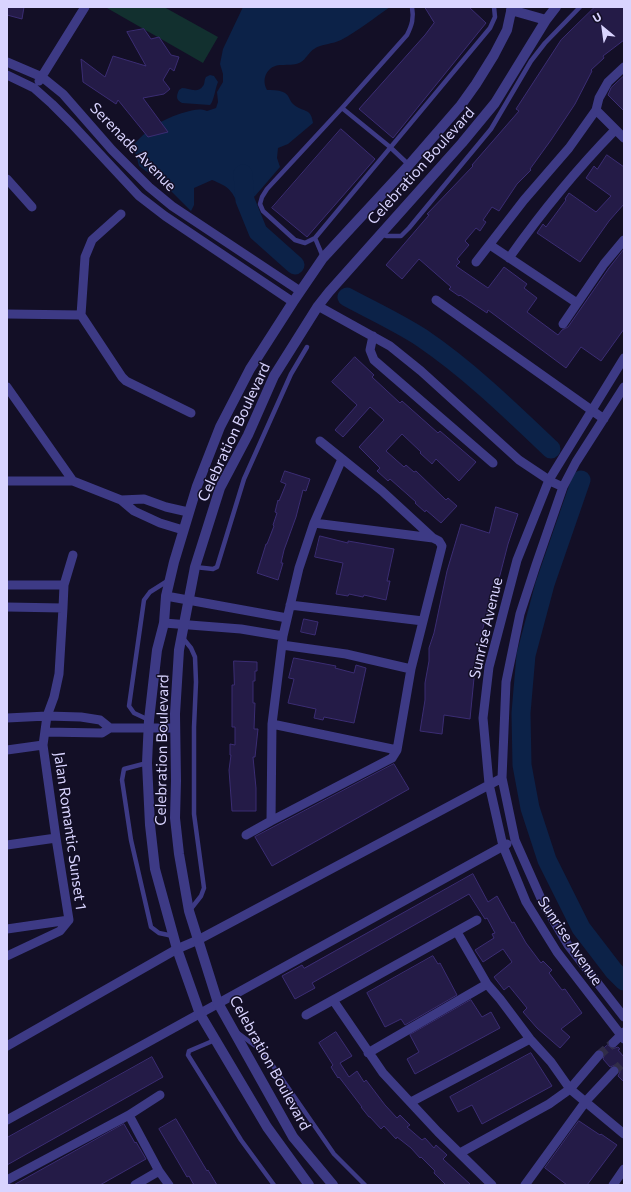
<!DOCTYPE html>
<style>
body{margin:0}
#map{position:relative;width:631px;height:1192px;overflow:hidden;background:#130f26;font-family:Commissioner,sans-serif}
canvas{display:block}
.frame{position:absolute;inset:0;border:8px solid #d9d4ff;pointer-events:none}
.north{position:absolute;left:583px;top:8px;width:40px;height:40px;-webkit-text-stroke:3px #130f26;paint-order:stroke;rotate:331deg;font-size:11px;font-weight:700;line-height:16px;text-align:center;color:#d9d4ff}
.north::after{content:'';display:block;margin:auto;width:14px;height:18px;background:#d9d4ff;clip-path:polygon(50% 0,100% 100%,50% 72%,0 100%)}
</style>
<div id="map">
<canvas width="631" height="1192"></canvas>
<div class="frame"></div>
<div class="north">U</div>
</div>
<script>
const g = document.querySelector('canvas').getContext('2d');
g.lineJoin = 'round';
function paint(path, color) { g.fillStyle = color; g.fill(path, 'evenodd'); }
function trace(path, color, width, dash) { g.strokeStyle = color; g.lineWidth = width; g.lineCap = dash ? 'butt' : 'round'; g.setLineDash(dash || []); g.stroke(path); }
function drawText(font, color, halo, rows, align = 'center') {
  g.font = font + ' Commissioner,sans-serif'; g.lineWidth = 3; g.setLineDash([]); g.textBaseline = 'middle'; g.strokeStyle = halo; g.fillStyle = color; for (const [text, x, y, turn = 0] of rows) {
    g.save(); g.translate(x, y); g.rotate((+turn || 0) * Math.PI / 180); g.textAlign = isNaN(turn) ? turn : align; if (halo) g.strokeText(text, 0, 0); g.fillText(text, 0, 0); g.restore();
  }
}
paint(new Path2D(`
 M108 7H164L218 37 203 63 107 8Z`), '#12302f');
paint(new Path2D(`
 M243 7H390C374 18 358 31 341 40 333 44 321 44 314 49 309 52 306 59 301 62 291 68 277 61 269 70 264 75 263 83 267 90 272 90 278 90 283 92 289 94 289 100 293 104 303 113 311 107 313 123L288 144 278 148 277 158 280 167 255 196 245 200 238 205C232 189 227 186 212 180L194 188V205L191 211 164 184 139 166 136 154 130 149C147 129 161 119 186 112 194 110 199 108 207 111L216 108 218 102 217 92 223 82V74L220 64 223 49Z
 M210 75 214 76 218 82C215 89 214 101 210 105L182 103C176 100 176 96 179 90L182 88C188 88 198 94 203 86 205 84 204 80 206 77Z`), '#0c2248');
trace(new Path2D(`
 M243 174 245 200 258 232 295 265
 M347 297C371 310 399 323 422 338 469 370 510 410 551 449
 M581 480 545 584 526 655 521 713 522 765 530 808 547 860 581 928 614 971 624 981`), '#0c2248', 19);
const building = new Path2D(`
 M7 7H24L22 19 7 15Z
 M425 7H469L486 23 393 138 359 109 425 35 434 23Z
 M595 7H624V40L603 56 604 58 591 70 592 71 575 104 551 140 530 169 531 170 517 184 499 211 492 207 483 220 486 222 480 231 476 228 465 241 469 245 457 259 460 262 456 266 488 288 504 267 527 284 524 288 537 298 527 312 558 335 562 330 568 327 609 268 624 249V329L601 361 581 347 566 368 488 310 487 313 460 295 459 296 449 289 451 287 419 259 402 279 386 265 429 215 427 214 473 166 472 165 519 111 516 109 561 40Z
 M144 29 151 39 159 37 171 55 179 57 174 71 170 68 163 80 170 89 164 94 143 98 168 132 148 137 118 100 116 104 83 82 81 59 105 77 113 56 146 66 127 32Z
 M624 76V111L608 95 611 88Z
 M341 129 375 159 307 237 272 208Z
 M607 155 624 167V204L609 221 580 262 537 233 543 224 546 227 566 200 565 199 569 193 596 212 611 196 586 178 594 166 597 169Z
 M355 357 374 375 372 377 400 403 402 401 438 433 440 431 476 462 459 481 436 459 432 464 420 453 421 452 402 434 386 451 404 467 406 465 414 472 416 471 446 500 448 498 457 506 441 523 426 510 425 512 415 503 416 502 390 479 388 481 377 471 380 468 359 447 384 420 370 407 343 437 335 430 357 405 332 382Z
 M285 471 310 479 306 491 303 490 296 517 284 550 281 563H283L278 580 257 573 266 544H267L274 526 273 525 277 513 275 512 278 500 279 501 286 484 281 482Z
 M496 507 518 514 508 544 500 575 493 592 481 635 475 668 470 719 444 715 442 734 420 731 425 700V683L429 661V648L434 633 447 571 461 524 489 533Z
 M320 536 348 543V541L394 549 387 581H390L386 600 364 595 363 597 349 594 348 596 336 594 343 563 315 557Z
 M304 619 318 622 315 635 301 632Z
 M294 658 336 666 335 668 354 673 356 665 366 668 354 723 324 717 323 720 314 718 316 709 288 703 294 679 289 678Z
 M234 661 257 662V671H255V681H253V703H255L254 729H258L255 757H253L256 788V811H232L229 770 231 755H230V744L235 745V727H232V685H234Z
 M394 764 409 789 272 866 255 837Z
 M473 874 488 902 497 896 512 923 514 922 526 943 541 963 543 961 552 970 549 973 562 990 565 989 582 1013 561 1029 570 1037 560 1048 537 1028 523 1012 527 1008 509 986 504 990 494 977 512 962 503 949 483 962 475 950 494 938 492 934 495 933 487 918 485 919 469 894 312 983 315 988 295 999 282 976 302 965 304 968Z
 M433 956 438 964 440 963 457 995 405 1025 401 1019 385 1027 367 993Z
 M471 1000 482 1017 491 1012 500 1028 415 1074 407 1059 419 1052 410 1035Z
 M336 1032 352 1056 340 1063 349 1077 357 1071 364 1082 366 1080 385 1105 397 1118 400 1115 410 1125 407 1127 422 1140 425 1138 434 1148 436 1145 447 1155 443 1159 471 1185H446L434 1173 435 1171 421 1157 420 1158 411 1148 397 1137 396 1139 384 1126 381 1129 370 1117H369L361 1107H362L339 1077 338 1078 331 1067 333 1065 319 1043Z
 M608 1045 612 1049 618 1047 620 1049 618 1050 624 1057V1082L618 1076 620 1072 618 1067 615 1065 610 1067 603 1059 605 1053 602 1050Z
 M531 1053 552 1086 482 1124 472 1105 458 1112 450 1097Z
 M152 1057 163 1077 7 1165V1138Z
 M176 1119 207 1171 208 1170 217 1185H194L189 1176 187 1177 159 1129Z
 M579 1121 600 1135 601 1134 617 1145 587 1185H567L545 1168Z
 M124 1124 135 1143 136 1142 146 1159 100 1185H14Z`);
paint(building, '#241b47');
trace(building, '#3b2d73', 1);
trace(new Path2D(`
 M599 1055 613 1043
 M614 1071 624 1062`), '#312d47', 9, [9, 4.5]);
trace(new Path2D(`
 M412 7C414 18 412 25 407 35L342 108 267 189 262 197 260 204 263 211 295 240 305 243 315 238 490 28 495 17 494 7
 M342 108 390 147 409 165
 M380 234 387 236H401L409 228 491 129 531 61 545 43 580 7
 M315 238 323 257
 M195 567 213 569 217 567 244 479 291 374 307 347
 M182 637 191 648 195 657 196 682 194 727V814L204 888 201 896 190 910
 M149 720 134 713 129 706 144 600 150 592 169 580
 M147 763 124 769 122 780 131 840 151 927 159 933 173 936
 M238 1033 258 1048 271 1063 334 1154 365 1185
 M215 1040 189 1051 188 1055 241 1140 274 1185`), '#3d3a85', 4.5);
trace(new Path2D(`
 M7 62 42 77 63 94 112 150 149 187 172 206 300 291
 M7 75 34 88 52 104 71 123 139 196 165 216 293 302
 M39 81 85 7
 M596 110 624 138
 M7 179 32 207
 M121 214 92 240 85 257 81 315 122 377 126 381 191 413
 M490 245 577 303
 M509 258C541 213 576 170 615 130
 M476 262 524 200 569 148 596 110 599 98 608 82 624 67
 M436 300 604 419
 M318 306 390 346 421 371 519 460 552 482 563 487
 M7 314 81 315
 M563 324 604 264 624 240
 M373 336 370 350 374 360 493 463
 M624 358 549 480 517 560 489 667 483 718 489 784 503 846 526 902 557 952 624 1039
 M7 387 73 481
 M624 387 576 462 563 487 536 565 520 614 506 682 502 778 515 840 543 903 568 945 624 1017
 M7 481H73L121 500 134 511 160 523 183 530
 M121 500 144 499 166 507 188 512
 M314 523 433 538
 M7 585H64
 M166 596 287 618
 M290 605 423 621
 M7 607 63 608
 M164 623 241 629 283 636
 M282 645 346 654 411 669
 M7 718 47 716 81 717 100 720 110 728 102 733 45 732
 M272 724 397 750
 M110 728H175
 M7 750 43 745
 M271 821 272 724 283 636 299 568 314 523 342 459
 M246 835 271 821 392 758 397 750 411 669 442 546 439 541 433 538 382 491 320 441
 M7 845 56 838
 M69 920 56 838 43 745 47 716 54 697 59 674 63 608 64 585 73 555
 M7 929 69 920
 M457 932 487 984 500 999 530 1039 551 1062 570 1089 624 1134
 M7 956 60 931 69 920
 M333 1000 383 1073 438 1132 492 1185
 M306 1015 477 920
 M613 1043 624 1032
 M7 1046 177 949 198 940 502 778
 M368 1053 487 984
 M411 1102 530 1039
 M129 1115 159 1171 169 1185
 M7 1120 507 844
 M460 1153 549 1104 570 1089 599 1055
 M7 1180 129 1115 160 1095
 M135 1185 159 1171
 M525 1185 586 1101 614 1071
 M613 1185 624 1169`), '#3d3a85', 9);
trace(new Path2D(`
 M511 10 546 20
 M309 1185 267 1127 200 1014 177 949 155 869 150 825 147 763 149 720 157 650 164 623 166 596 174 562 197 486 220 427 250 369 293 302 323 258 409 165 461 105 476 84 494 55 507 30 512 7
 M333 1185 293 1137 218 1003 189 911 179 854 175 818 176 781 175 714 179 650 195 567 220 488 248 435 274 376 318 306 329 292 462 143 495 103 546 20 556 7`), '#3d3a85', 10);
drawText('15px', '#d9d4ff', '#130f26', [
 ["Serenade Avenue",133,147,46],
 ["Celebration Boulevard",421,166,-48],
 ["Celebration Boulevard",234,432,-65],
 ["Sunrise Avenue",486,628,-77],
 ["Celebration Boulevard",162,750,-89],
 ["Jalan Romantic Sunset 1",70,831,82],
 ["Sunrise Avenue",570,941,56],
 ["Celebration Boulevard",270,1063,61]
]);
</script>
